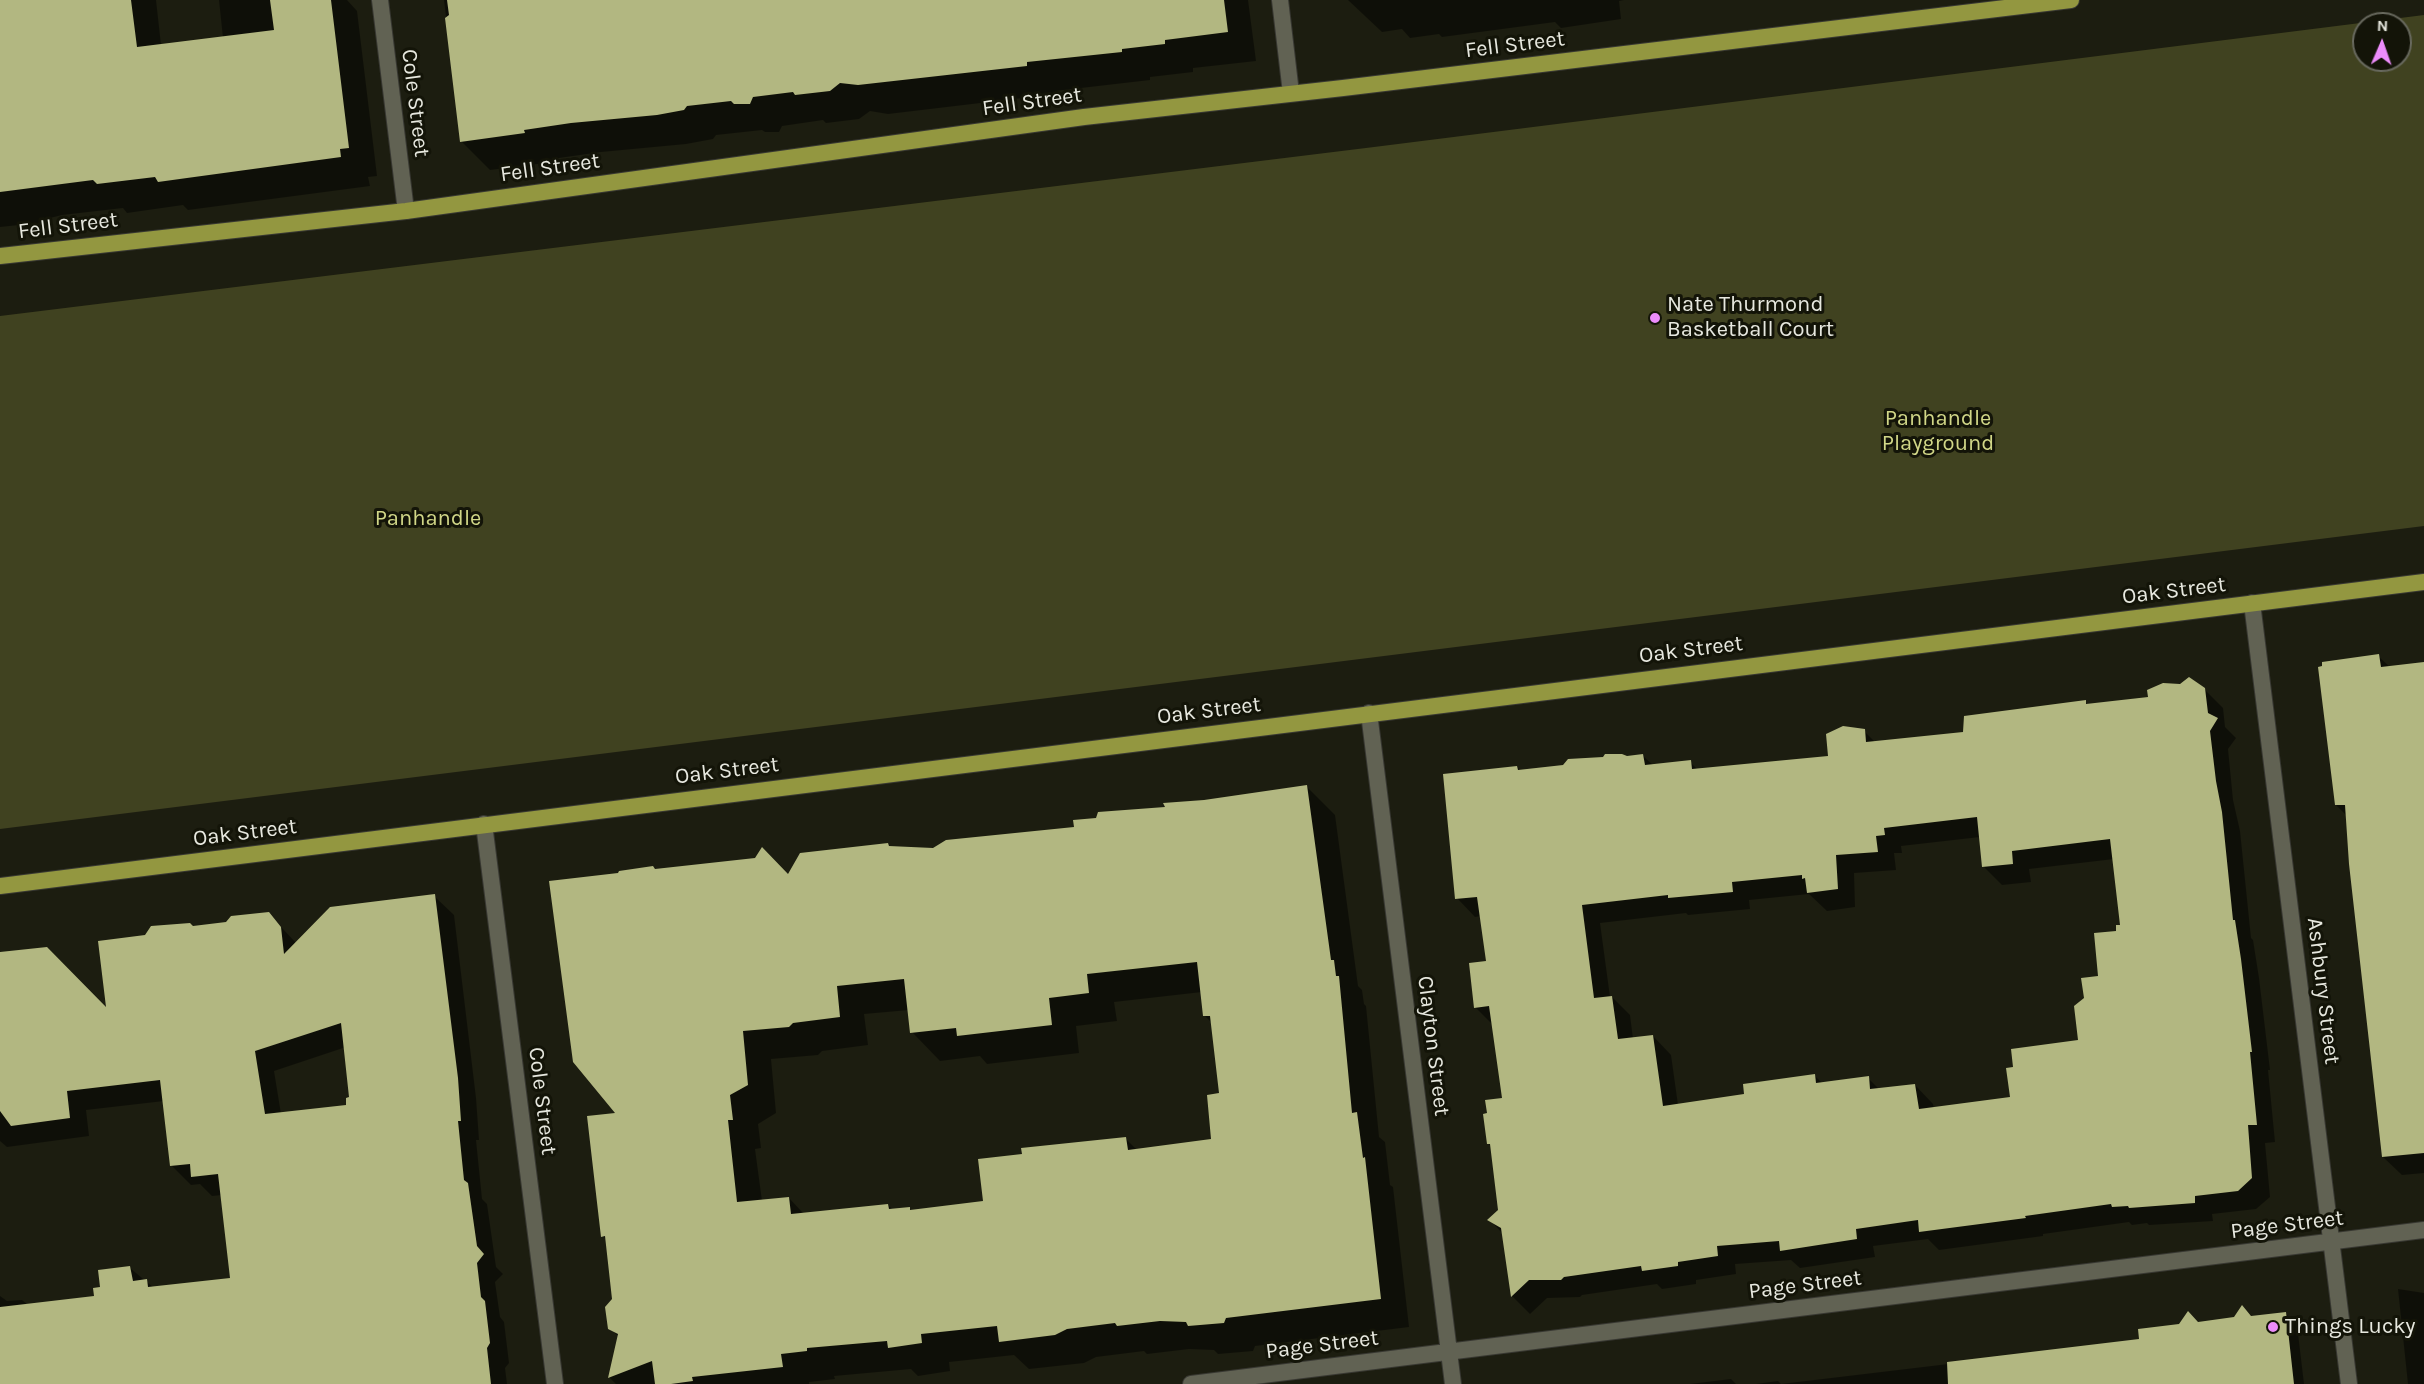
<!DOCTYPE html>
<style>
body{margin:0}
#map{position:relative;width:2424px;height:1384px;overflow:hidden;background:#1c1d10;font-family:Karla,sans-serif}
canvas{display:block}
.north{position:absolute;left:2352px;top:12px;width:60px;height:60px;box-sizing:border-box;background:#131408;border:2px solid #68695e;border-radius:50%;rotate:2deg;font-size:16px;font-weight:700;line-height:24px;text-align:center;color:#e7e8df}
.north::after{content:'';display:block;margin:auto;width:21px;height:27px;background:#ec8cfb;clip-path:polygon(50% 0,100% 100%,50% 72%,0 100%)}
</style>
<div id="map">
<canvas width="2424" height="1384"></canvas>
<div class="north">N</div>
</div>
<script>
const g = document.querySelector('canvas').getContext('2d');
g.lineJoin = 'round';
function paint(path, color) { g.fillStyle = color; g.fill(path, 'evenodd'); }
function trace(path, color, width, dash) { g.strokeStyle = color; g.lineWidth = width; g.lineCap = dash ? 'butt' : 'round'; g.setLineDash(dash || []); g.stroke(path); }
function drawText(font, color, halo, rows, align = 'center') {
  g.font = font + ' Karla,sans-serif'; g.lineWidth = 6; g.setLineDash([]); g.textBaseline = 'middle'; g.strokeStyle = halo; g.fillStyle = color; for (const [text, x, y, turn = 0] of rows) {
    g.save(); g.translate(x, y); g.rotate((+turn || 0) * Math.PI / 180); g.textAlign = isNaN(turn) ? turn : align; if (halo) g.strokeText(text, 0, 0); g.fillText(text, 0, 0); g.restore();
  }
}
paint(new Path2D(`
 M2424 15V526L0 829V316L1374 147ZM2364 24H2400V60H2364Z`), '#404220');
paint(new Path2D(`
 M0 0H156L161 45 223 38 219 0H347L357 11 377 176 368 177 370 186 188 210 183 205 127 213 123 208 62 215 50 218 47 222 0 227Z
 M444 0H1248L1256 61 1193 68V72L1150 77V80L1055 91 1056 94 888 114 870 111 859 119 826 123 823 120 782 126 779 132H765L762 130 716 135 713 139 686 144 601 152 552 159 553 162 490 170 461 141Z
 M1348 0H1624L1619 1 1621 19 1561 28 1555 22 1442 37 1439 34 1410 38 1402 29 1382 32Z
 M2378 656 2390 667 2424 663V1173L2402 1175 2383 1157 2347 816 2336 805Z
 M2204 689 2223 708 2225 727 2236 738 2228 749 2233 800 2240 831 2251 938 2253 940 2259 978 2270 1070H2268L2275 1142 2265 1143 2270 1197 2256 1209 2212 1214 2213 1221 2149 1225 2147 1223 2132 1225 2129 1222 2043 1234V1236L1939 1250 1928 1239 1873 1246 1875 1257 1800 1268 1791 1260 1735 1264 1736 1274 1696 1280V1284L1662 1289 1657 1284 1582 1295 1580 1297 1547 1298 1530 1314 1512 1296 1503 1234 1490 1220 1500 1211 1492 1147 1488 1143 1489 1114 1504 1099 1493 1025 1476 1008 1487 962 1481 916 1475 917 1457 898 1517 767 1521 771 1643 756 1653 765 1690 762 1698 770 1830 757 1864 731 1876 743 1965 733 2085 702 2088 705ZM1980 837 1983 866 2002 885 2031 882 2029 869 2114 859 2121 926 2100 977 2085 998 2080 1041 2012 1099 1934 1109 1933 1104 1915 1085 1880 1090 1868 1078 1823 1084 1815 1076 1746 1095 1678 1105 1671 1055 1653 1036 1633 1039 1630 1015 1612 997H1610L1600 923 1686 913 1688 915 1750 909 1749 900 1809 894 1827 911 1855 907 1854 873 1896 870 1894 853H1902L1901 846Z
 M1307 787 1335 815 1358 986 1362 990 1364 1004 1366 1006 1379 1137 1385 1142 1390 1185 1393 1187 1409 1327 1255 1346 1253 1351 1218 1354 1214 1350 1189 1349 1147 1354 1144 1351 1096 1357 1084 1363 1029 1369 1014 1355 949 1362 950 1371 918 1376 911 1369 834 1376 835 1379 809 1382V1384H616L610 1378 619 1337 610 1328 614 1300 607 1240 603 1236 618 1114 655 871 789 875 888 844 891 848 933 849 1075 828 1204 802ZM1202 992 1205 1016 1212 1023 1221 1095 1213 1140 1137 1150 1125 1138 1023 1155 984 1203 912 1211 909 1209 893 1210 888 1205 804 1214 789 1198 762 1201 755 1149 761 1148 758 1124 776 1113 771 1059 818 1055 822 1051 868 1045 864 1014 909 1010 912 1032 940 1061 980 1056 987 1064 1079 1053 1076 1026 1117 1021 1114 1002Z
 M434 896 454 915 476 1098 479 1140H476L482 1199 487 1204 496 1267 503 1274 495 1282 500 1317 504 1322 509 1363 505 1368 507 1384H0V1296L7 1301 22 1300 28 1305 96 1297 102 1288 130 1268 154 1288 232 1279 222 1195 212 1196 200 1184 191 1185 172 1166 164 1101 86 1110 89 1136 7 1147 0 1141V954L108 1011 193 928 227 924 268 913 297 944ZM346 1047 351 1098 348 1106 281 1114 274 1071Z
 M2398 1289 2424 1293V1384H2408Z
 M2285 1313 2297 1325 2304 1384H1756L1778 1381 1781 1384 2141 1341 2198 1324Z
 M1731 1379 1736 1384H1690Z`), '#0007');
paint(new Path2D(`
 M0 0H131L137 47 274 30 270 0H331L349 148 340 149 341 157 187 178 158 182 155 177 97 184 93 180 0 192Z
 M447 0H1224L1228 32 1165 40V44L1122 49V52L1027 62V66L858 85 840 83 830 91 795 95 793 92 753 97 750 104H734L731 101 687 106 684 110 657 115 571 123 524 130 525 133 460 142 445 18 449 15Z
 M2379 654 2381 667 2424 662V1153L2382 1157 2349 864 2345 805H2335L2318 667 2322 666V662Z
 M2189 677 2205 688 2208 713 2218 718 2210 731 2216 781 2222 812 2233 920H2235L2241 959 2252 1052H2250L2257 1125H2248L2252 1178 2238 1191 2195 1196V1203L2129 1208 2128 1206 2112 1207 2111 1204 2025 1216 2026 1218 1919 1232 1918 1220 1856 1229 1857 1239 1780 1251 1779 1241 1717 1246 1718 1256 1678 1262V1266L1642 1271 1641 1266 1564 1277 1561 1280H1529L1511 1297 1501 1228 1487 1220 1498 1210 1490 1144H1487L1483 1114 1487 1113 1485 1100 1502 1098 1489 1006 1474 1008 1469 963 1486 961 1477 897 1455 899 1443 774 1517 766 1518 770 1563 765 1568 759 1603 757 1605 754H1622L1627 756 1643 754 1645 765 1691 760 1692 769 1828 756 1826 734 1843 726 1865 729 1866 742 1963 732 1964 716 2086 700V704L2148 697 2147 690 2163 683 2180 684ZM1977 817 1982 867 2013 864 2012 851 2110 839 2120 925H2116V931L2094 933 2098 976 2081 978 2084 998 2074 1006 2078 1040 2011 1049 2013 1067 2006 1068 2010 1097 1919 1109 1915 1084 1870 1089 1869 1076 1816 1083 1815 1074 1743 1084 1744 1094 1663 1106 1653 1035 1618 1039 1612 996 1594 998 1582 905 1668 895V898L1733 892 1732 882 1802 875V879L1805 878 1807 893 1838 889 1836 855 1878 852 1876 836 1885 835 1884 828Z
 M1307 785 1331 960H1334L1336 976H1339L1352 1113 1357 1112 1363 1158 1365 1157 1381 1299 1226 1318 1224 1323 1188 1326 1186 1322 1160 1321 1117 1326 1115 1323 1067 1329 1055 1335 999 1342 997 1326 921 1334 922 1343 888 1348 887 1341 807 1348V1351L781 1354 783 1367 692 1377 693 1381 671 1384H655L652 1361 608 1378 618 1334 608 1329 605 1307 612 1299 605 1236 601 1237 587 1116 615 1113 573 1062 549 881 618 873 619 871 653 866 655 869 755 858 762 847 788 874 800 853 888 843 889 846 933 848 946 840 1074 827 1073 820 1096 818 1098 812 1165 807 1163 803 1204 800ZM1197 962 1203 1016H1210L1219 1093 1207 1095 1211 1139 1128 1150 1126 1137 1021 1148 1022 1154 978 1159 983 1201 910 1210V1207L889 1209 888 1204 791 1214 789 1197 737 1202 728 1120H733L730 1095 748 1085 743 1031 789 1027 793 1023 840 1017 837 986 904 979 910 1033 956 1028 957 1036 1052 1025 1049 998 1089 993 1087 974Z
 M435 894 458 1078 461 1121H458L464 1180 468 1183 477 1246 484 1254 477 1263 481 1297 485 1301 490 1343 487 1348 491 1384H0V1307L94 1296 93 1288 100 1287 98 1270 130 1266 133 1281 147 1279 148 1287 230 1278 218 1174 191 1177 190 1164 170 1166 160 1080 67 1091 70 1118 11 1126 0 1111V952L47 947 106 1007 98 941 145 935 151 926 190 923 193 926 226 922 231 916 269 912 281 927 284 954 330 907ZM341 1023 349 1097 346 1098V1105L265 1114 255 1051Z
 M2242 1305 2251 1316 2286 1312 2294 1384H1948L1947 1362 2139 1339 2138 1329 2179 1324 2188 1311 2198 1322 2234 1317Z`), '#b2b781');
const minor = new Path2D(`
 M380 0 406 211
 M1280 0 1291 93
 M2252 603 2349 1384
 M1369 713 1453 1384
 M484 824 555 1384
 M1191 1384 2424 1230`);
const primary = new Path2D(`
 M0 256 406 211 1084 117 1343 88 2071 0
 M0 886 2424 582`);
trace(minor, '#383832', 18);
trace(primary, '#383832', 18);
trace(minor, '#616253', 16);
trace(primary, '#939740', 16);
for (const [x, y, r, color] of [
 [1655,318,6,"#ec8cfb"],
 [2273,1327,6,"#ec8cfb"]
]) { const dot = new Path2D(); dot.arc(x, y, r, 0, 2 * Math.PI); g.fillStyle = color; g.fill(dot); trace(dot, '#131408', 2); }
drawText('22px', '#e7e8df', '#131408', [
 ["Fell Street",1515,45,-7],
 ["Fell Street",1032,102,-8],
 ["Cole Street",415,103,83],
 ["Fell Street",550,168,-8],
 ["Fell Street",68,226,-7],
 ["Oak Street",2174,591,-7],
 ["Oak Street",1691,650,-7],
 ["Oak Street",1209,711,-7],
 ["Oak Street",727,771,-7],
 ["Oak Street",245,833,-7],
 ["Ashbury Street",2323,991,83],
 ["Clayton Street",1433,1046,83],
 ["Cole Street",542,1101,83],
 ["Page Street",2287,1225,-7],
 ["Page Street",1805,1285,-7],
 ["Page Street",1322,1345,-7]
]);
drawText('22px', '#e7e8df', '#131408', [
 ["Nate Thurmond",1667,305],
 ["Basketball Court",1667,330],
 ["Things Lucky",2285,1327]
], 'left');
drawText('22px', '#d1d787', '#131408', [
 ["Panhandle",1938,419],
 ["Playground",1938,444],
 ["Panhandle",428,519]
]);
</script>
